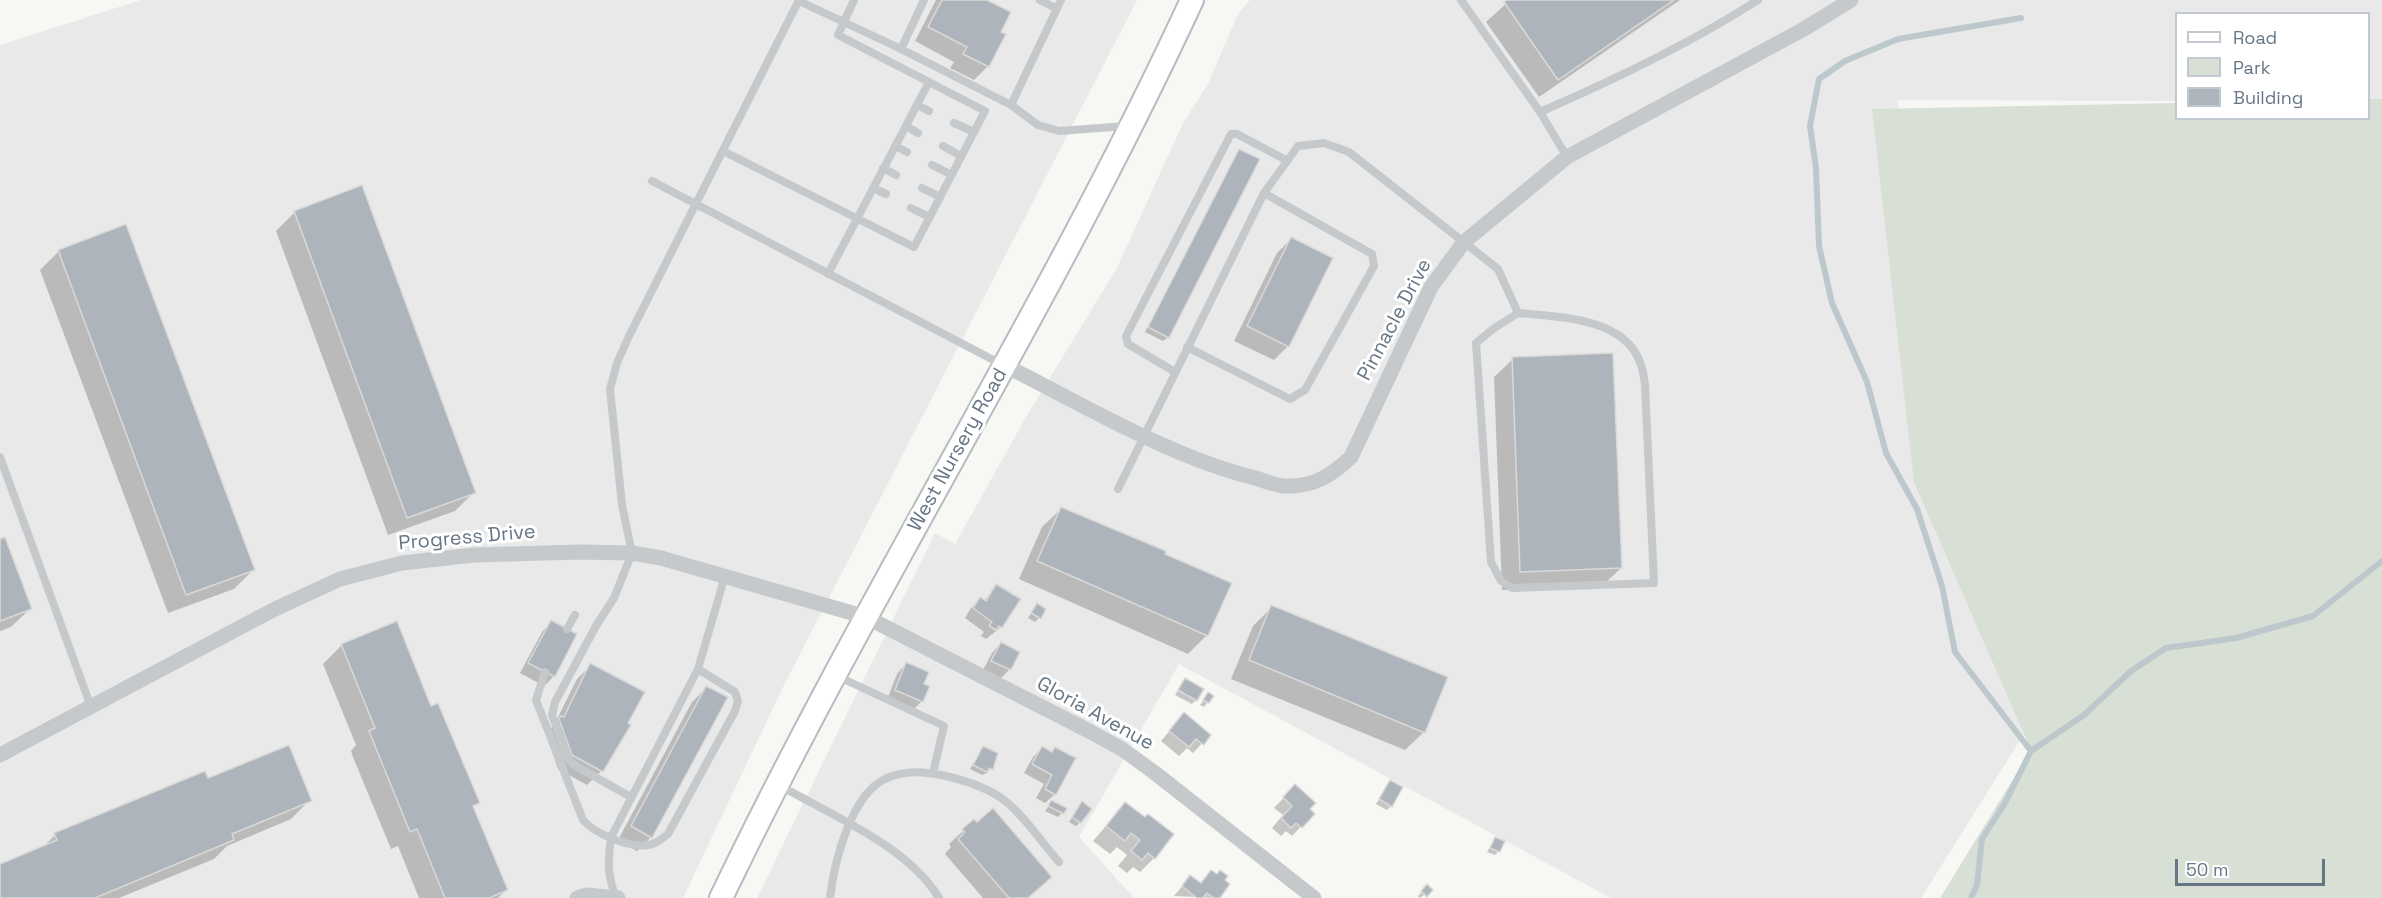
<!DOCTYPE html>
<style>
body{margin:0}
#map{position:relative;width:2382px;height:898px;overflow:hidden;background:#f7f8f4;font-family:"Space Grotesk",sans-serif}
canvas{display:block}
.legend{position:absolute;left:2175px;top:12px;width:195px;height:108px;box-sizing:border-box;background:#fff;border:2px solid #c2c8cf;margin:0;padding:8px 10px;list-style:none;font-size:18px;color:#667686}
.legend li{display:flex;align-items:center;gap:12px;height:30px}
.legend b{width:30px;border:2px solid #c2c8cf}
.scale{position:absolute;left:2175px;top:859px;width:150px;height:27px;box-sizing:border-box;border:3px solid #667686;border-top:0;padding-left:8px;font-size:18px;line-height:21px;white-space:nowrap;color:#667686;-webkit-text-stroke:4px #fff;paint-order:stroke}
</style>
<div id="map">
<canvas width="2382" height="898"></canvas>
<ul class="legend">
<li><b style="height:8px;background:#fff"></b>Road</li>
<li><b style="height:16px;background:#d8dfd5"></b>Park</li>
<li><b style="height:16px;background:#adb4bb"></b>Building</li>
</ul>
<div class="scale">50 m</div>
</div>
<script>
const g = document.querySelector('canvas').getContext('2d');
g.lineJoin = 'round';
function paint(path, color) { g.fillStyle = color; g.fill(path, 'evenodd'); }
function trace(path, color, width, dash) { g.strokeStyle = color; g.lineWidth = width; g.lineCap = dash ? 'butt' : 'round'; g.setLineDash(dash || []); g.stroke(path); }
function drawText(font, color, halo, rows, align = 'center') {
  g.font = font + ' "Space Grotesk",sans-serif'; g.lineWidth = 6; g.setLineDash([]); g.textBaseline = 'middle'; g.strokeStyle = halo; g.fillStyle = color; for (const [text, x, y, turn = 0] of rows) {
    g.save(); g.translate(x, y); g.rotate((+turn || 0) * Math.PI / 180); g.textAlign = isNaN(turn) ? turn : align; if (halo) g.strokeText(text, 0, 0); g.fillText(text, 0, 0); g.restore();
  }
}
paint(new Path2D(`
 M141 0H1137L783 687 683 898H0V45Z
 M1250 0H2382V102H2369L2368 14H2176V101L1897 100 2039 710 1921 898H1611L1179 664 1079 837 1134 898H757L935 533 955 544 1026 417 1117 268 1183 123 1208 84 1238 14Z`), '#e8e9e8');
paint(new Path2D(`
 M2369 99H2382V898H1940L2031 750 1914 482 1872 109 2176 103V118H2368Z`), '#d8dfd5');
paint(new Path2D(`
 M936 0H984L999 33 988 66 974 80 950 68 954 62 915 41Z
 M1510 0H1680L1539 97 1486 22Z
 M1240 151 1168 337 1163 341 1145 332Z
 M295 212 474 492 455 511 388 535 276 231Z
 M1291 239 1288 346 1274 360 1234 341 1277 253Z
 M59 251 253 570 234 589 168 613 40 270Z
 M1513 359 1621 568 1602 586 1502 590 1494 377Z
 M1061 509 1163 554 1207 635 1188 654 1019 579 1042 527Z
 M0 541 30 609 11 627 0 631Z
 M996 586 1001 627 986 639 981 636 984 632 965 618 971 608 980 599 984 601Z
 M1037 605 1039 618 1035 622 1028 618Z
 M1272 607 1424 732 1405 750 1231 679 1253 626Z
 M551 622 575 635 554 676 544 686 520 673 542 632Z
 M1001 643 1010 669 1000 679 983 670 992 653Z
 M342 645 430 708 478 803 472 808 506 890 498 898H419L398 846 391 849 353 757 351 751 356 745 323 664Z
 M906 664 922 685V701L913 710 887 700 897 674Z
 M591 665 601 771 587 785 558 769 546 734 554 725 577 679Z
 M1185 680 1196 700 1192 704 1175 695Z
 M706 688 651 837 637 851 618 840 692 702Z
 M1208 694V702L1204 707 1200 705Z
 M1184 714 1209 736 1193 753 1187 748 1179 756 1161 741Z
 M983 747 996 762 987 773 982 775 970 769Z
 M1042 748 1051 753 1055 749V794L1045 803 1036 798 1044 784 1024 773 1033 757Z
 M1390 782 1391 806 1387 810 1376 804Z
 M1295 786 1313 814 1292 836 1286 831 1281 836 1272 828 1283 815 1274 808Z
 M310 800 291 819 227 846 214 859 119 898H0V865L42 848 55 835Z
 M1052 802 1062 813 1058 817 1045 811Z
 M1082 803 1080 822 1076 826 1069 822Z
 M1125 804 1154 858 1140 872 1133 867 1127 873 1118 866 1127 855 1117 847 1110 854 1093 841Z
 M974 821 1050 877 1028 898H983L945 854 951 847 949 844Z
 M1495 839 1499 851 1495 855 1487 852Z
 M1211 872 1223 881 1219 898 1174 896 1190 877 1199 884Z
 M1427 886 1431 890 1420 898 1418 896Z`), '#0003');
trace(new Path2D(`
 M2021 18 1898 39 1845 61 1819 79 1810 126 1816 168 1819 246 1832 303 1867 382 1886 453 1917 509 1942 586 1955 652 2031 751
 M1971 898 1977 885 1982 839 2005 803 2031 751 2084 715 2131 671 2166 648 2236 638 2313 616 2382 561`), '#bdc8cd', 6);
const building = new Path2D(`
 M942 0H987L1011 12 1001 32 1006 34 989 67 963 54 967 47 928 27Z
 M1507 0H1674L1558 80 1504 2Z
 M1239 149 1260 159 1169 338 1148 327Z
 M362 185 476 493 407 518 294 211Z
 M126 224 255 570 186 595 58 250Z
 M1291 237 1333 258 1289 347 1247 326Z
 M1613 353 1622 568 1520 572 1512 357Z
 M1061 507 1166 551 1165 554 1232 583 1208 636 1037 561Z
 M5 537 32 609 0 621V539Z
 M996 584 1021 599 1002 628 999 626 996 630 989 626 992 622 973 608 980 597 986 601Z
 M1037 603 1046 609 1041 619 1031 613Z
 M1271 605 1448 677 1425 733 1249 660Z
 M551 620 577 634 555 677 528 663Z
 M397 621 431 706 438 703 480 803 473 806 508 890 489 898H445L417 829 410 832 369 731 375 728 341 644Z
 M1001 642 1020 652 1011 670 991 661Z
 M906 662 929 672 924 684 930 686 923 702 895 690Z
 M590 663 645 692 628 723 631 725 603 772 572 755 559 719 561 716 564 717Z
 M1185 678 1204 689 1197 701 1178 690Z
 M706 686 728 697 652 838 631 826Z
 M1208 692 1214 696 1209 703 1203 700Z
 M1184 712 1211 735 1204 745 1196 739 1189 747 1169 731Z
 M289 745 312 801 232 834 234 840 95 898H0V864L57 840 54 833 205 771 208 778Z
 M983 746 998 753 993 770 989 768 987 772 973 765Z
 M1042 746 1052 752 1055 747 1076 758 1056 795 1045 789 1052 775 1032 764Z
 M1390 780 1403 787 1392 807 1379 799Z
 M1295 784 1316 803 1310 809 1315 814 1302 828 1296 823 1291 828 1281 818 1292 806 1283 797Z
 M1051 800 1067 808 1064 814 1048 806Z
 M1082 801 1092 809 1081 823 1072 817Z
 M1125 802 1145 817 1148 814 1174 834 1155 859 1148 853 1142 860 1131 851 1140 840 1131 833 1125 841 1106 826Z
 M993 808 1052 877 1028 898H1009L958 839 965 832 962 829 969 823 974 819 977 822Z
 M1495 837 1505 841 1500 852 1490 848Z
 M1211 870 1217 874 1220 870 1228 876 1225 880 1230 884 1220 898H1214L1207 893 1203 898H1197L1182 886 1190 875 1201 883Z
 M1427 884 1433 890 1427 897 1421 891Z`);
paint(building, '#adb4bb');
trace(building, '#d9d9d7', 1.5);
const secondary = new Path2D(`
 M721 898C867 593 1050 307 1192 0`);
trace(secondary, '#b7bcc1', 26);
trace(new Path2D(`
 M1040 0 1057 9
 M1461 0 1540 112
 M799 1 901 49 1011 105 1038 125 1059 131 1126 126
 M901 49 924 0
 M917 105 929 111
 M1011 105 1061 0
 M954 123 974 132
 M906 126 918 133
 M895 146 907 152
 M943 146 961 156
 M723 151 914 247 985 111 838 35 854 0
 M1567 157 1540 112C1614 80 1690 44 1758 0
 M932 165 952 175
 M883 168 896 175
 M652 181 1001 364
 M873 188 886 194
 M922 188 940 197
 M911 208 929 217
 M828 274 929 82
 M1187 347 1290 399 1305 390 1374 266 1372 254 1264 193
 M1175 372 1128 344 1126 336 1231 134H1237L1286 160
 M0 457 91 707
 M1118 489 1264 193 1298 146 1324 143 1349 152 1498 269 1518 313C1558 317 1623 317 1640 362 1643 369 1644 378 1645 385L1654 583 1512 588 1501 581 1491 562 1476 343 1493 329 1518 313
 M567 629 575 615
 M545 672 536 700 583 820C595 834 629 848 648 845 656 844 662 839 668 834L735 711 738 701 735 692 698 669
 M837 676 944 726 933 773
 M779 785C831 815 908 846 939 898
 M631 797 574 765 567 757 552 715 555 702 596 626 614 598 632 553 622 505 610 389 617 363 629 336 799 0
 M616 897C607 876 608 859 611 837L698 669 725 576
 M830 898C834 863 851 793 887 778 908 769 929 772 950 777 970 782 988 788 1004 800 1023 814 1043 844 1059 862`), '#c5c9cc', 8);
trace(new Path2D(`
 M1004 365C1082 404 1172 458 1255 478 1265 481 1276 486 1286 486 1314 487 1332 475 1351 457L1431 287 1464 242 1567 157 1804 29 1851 0
 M0 755 273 610 340 579 402 563 474 555 580 552 632 553 661 558 866 617 1087 730 1122 749 1155 773 1314 898
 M577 898 586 895 618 898`), '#c5c9cc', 15);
trace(secondary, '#fff', 22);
drawText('20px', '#667686', '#fff', [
 ["Pinnacle Drive",1395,320,-62],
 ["West Nursery Road",958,450,-61],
 ["Progress Drive",467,538,-5],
 ["Gloria Avenue",1095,714,29]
]);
</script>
